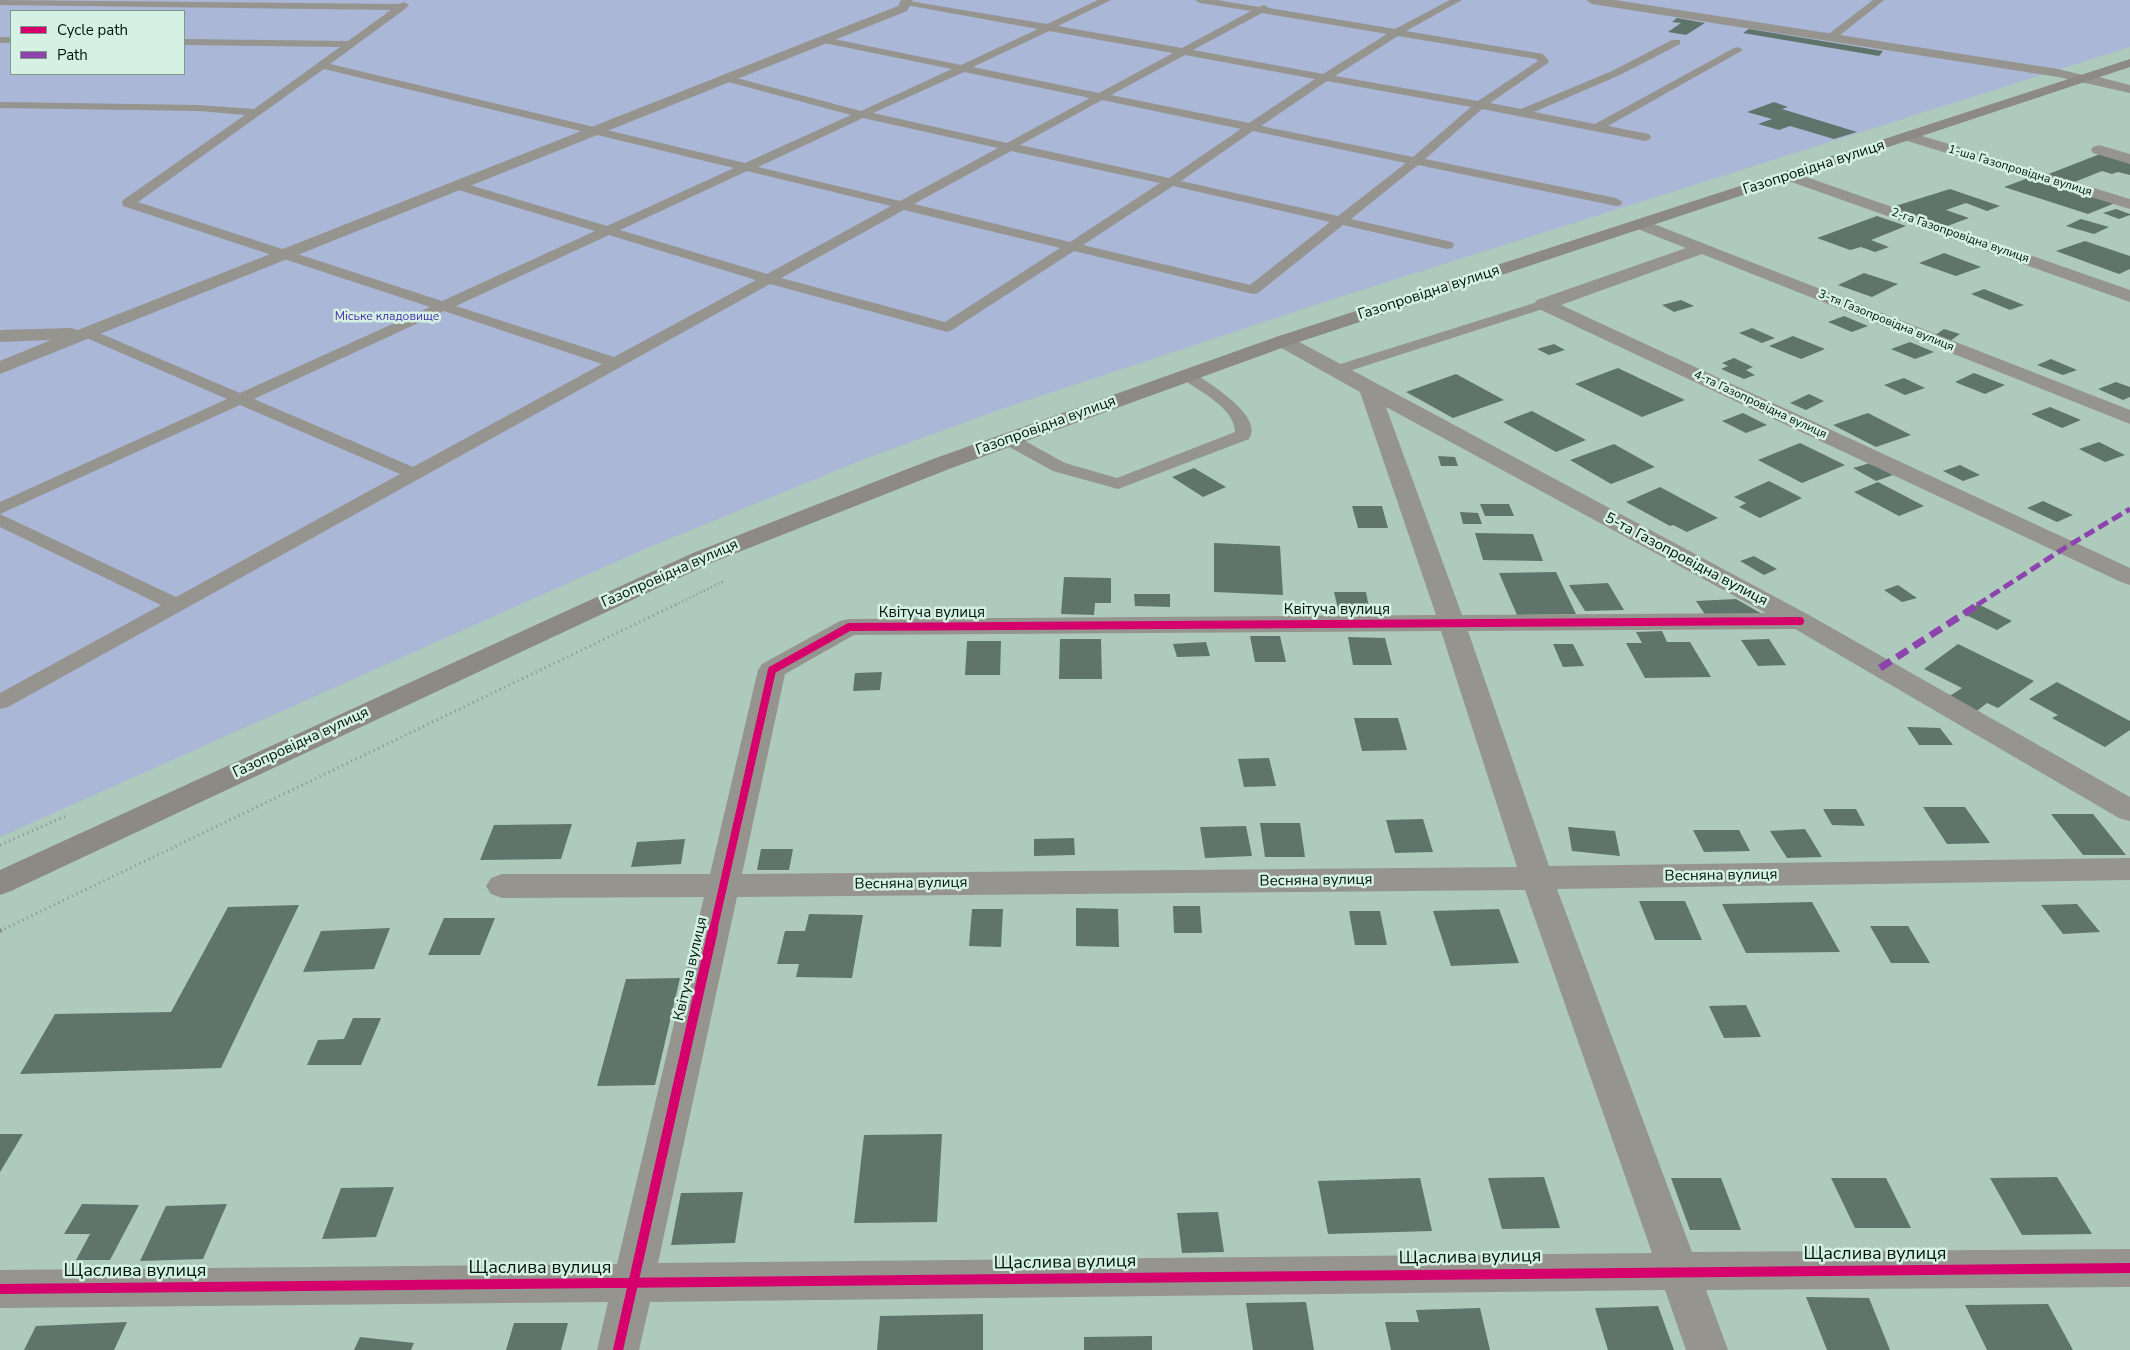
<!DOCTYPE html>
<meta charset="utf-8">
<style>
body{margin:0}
#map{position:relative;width:2130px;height:1350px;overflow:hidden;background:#adcabc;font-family:"Nunito Sans",sans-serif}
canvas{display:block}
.legend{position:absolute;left:10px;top:10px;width:175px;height:65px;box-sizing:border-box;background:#d5f1e3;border:1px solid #80998d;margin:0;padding:6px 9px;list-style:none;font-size:15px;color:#01140c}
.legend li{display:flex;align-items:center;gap:10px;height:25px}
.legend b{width:25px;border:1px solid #80998d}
</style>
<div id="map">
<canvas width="2130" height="1350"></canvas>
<ul class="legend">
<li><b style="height:6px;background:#d6006c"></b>Cycle path</li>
<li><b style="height:6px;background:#8e44ad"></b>Path</li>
</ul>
</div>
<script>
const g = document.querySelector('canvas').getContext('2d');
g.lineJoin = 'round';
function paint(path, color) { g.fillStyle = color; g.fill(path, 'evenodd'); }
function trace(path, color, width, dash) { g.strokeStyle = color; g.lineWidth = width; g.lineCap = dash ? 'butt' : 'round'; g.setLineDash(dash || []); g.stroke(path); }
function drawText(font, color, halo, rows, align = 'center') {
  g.font = font + ' "Nunito Sans",sans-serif'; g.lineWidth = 5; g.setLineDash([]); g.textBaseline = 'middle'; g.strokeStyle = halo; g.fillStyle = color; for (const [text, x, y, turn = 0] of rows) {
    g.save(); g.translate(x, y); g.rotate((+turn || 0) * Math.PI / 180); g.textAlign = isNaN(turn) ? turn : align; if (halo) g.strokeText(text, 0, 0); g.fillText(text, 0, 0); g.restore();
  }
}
paint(new Path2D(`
 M0 0H2130V47L1327 301 993 412 862 460 640 551 0 837ZM11 11H184V74H11Z`), '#abb7d6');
paint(new Path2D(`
 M1677 18 1705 23 1686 35 1668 32 1681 23 1672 22Z
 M1749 29 1883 51 1879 56 1743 33Z
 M1774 102 1788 107 1782 109 1857 132 1834 139 1790 126 1779 130 1758 124 1772 119 1747 112Z
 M2100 154 2130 163V175L2118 172 2112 174 2102 171 2072 183 2046 175Z
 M2031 177 2115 203 2088 214 2004 187Z
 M1950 189 2000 206 1987 211 1966 203 1946 210 1969 218 1942 228 1889 208Z
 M2116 209 2130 214V215L2119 219 2103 213Z
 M1877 216 1906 226 1871 240 1889 247 1875 252 1861 247 1850 250 1817 238Z
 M2081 219 2109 227 2094 234 2066 226Z
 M2085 241 2130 256V269L2119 274 2056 251Z
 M1944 253 1981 267 1956 276 1919 263Z
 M1864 273 1898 284 1872 297 1838 285Z
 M1984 289 2024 305 2010 310 1971 294Z
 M1681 300 1694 306 1674 312 1662 305Z
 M1844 316 1868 326 1852 332 1828 322Z
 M1752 328 1775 338 1762 343 1739 333Z
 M1944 329 1960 334 1950 341 1934 336Z
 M1793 336 1825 349 1801 359 1769 346Z
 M1910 342 1934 352 1915 359 1891 349Z
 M1554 344 1565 350 1549 355 1537 349Z
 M1734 358 1753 367 1746 370 1755 375 1744 379 1721 369 1728 366 1722 363Z
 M2051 359 2077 370 2063 375 2037 365Z
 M1618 368 1685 400 1642 417 1575 384Z
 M1974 373 2005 385 1985 394 1955 382Z
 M1456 374 1504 400 1453 418 1406 392Z
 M1904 378 1925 388 1905 395 1884 385Z
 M2116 382 2130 387V397L2123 400 2098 389Z
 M1809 394 1824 401 1806 410 1790 403Z
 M2050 407 2081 420 2062 428 2031 414Z
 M1532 411 1586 440 1556 452 1503 422Z
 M1743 413 1767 425 1746 433 1722 421Z
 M1868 413 1911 435 1876 447 1833 425Z
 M2099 442 2125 455 2105 462 2079 449Z
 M1800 443 1845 465 1802 483 1758 460Z
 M1614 444 1655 467 1611 484 1570 460Z
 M1438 456 1455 457 1458 466H1441Z
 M1870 463 1893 475 1876 481 1853 468Z
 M1960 465 1980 475 1963 481 1943 471Z
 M1194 468 1226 487 1203 497 1172 477Z
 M1769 481 1802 498 1760 518 1739 507 1746 503 1734 497Z
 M1878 482 1924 506 1899 516 1854 492Z
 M1660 487 1718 518 1687 532 1673 525 1670 526 1626 502Z
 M2043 501 2073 515 2057 522 2027 508Z
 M1480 504H1509L1514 516H1485Z
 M1352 506H1382L1388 528H1358Z
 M1460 512 1478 513 1482 524H1463Z
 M1475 533 1533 534 1543 561 1483 560Z
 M1214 543 1280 546 1283 595 1214 592Z
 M1754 556 1777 569 1764 575 1740 561Z
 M1556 572 1576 614 1517 615 1499 573Z
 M1064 577 1111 578V603H1095L1094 615 1061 614Z
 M1608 583 1624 610 1585 611 1569 585Z
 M1898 585 1917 598 1902 602 1884 590Z
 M1334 592H1366L1370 613H1339Z
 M1134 594H1170V607L1135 606Z
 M1736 599 1764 615 1706 616 1696 601Z
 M1978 604 2012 621 1997 630 1962 613Z
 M1662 631 1667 642H1690L1711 677 1645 678 1626 643H1642L1636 632Z
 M1250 636H1280L1286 662H1255Z
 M1348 637 1385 638 1392 665H1353Z
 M1060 639H1101L1102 679H1059Z
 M1769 639 1786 665 1758 666 1741 640Z
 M967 641H1001L1000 675H965Z
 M1206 642 1210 656 1177 657 1173 644Z
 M1553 644H1573L1584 666 1563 667Z
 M1958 644 2034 681 1998 708 1987 703 1973 714 1945 699 1962 688 1924 669Z
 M882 672 880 690 853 691 855 673Z
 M2057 682 2130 721V730L2105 747 2052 718 2058 715 2029 699Z
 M1354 718H1398L1407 750 1362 751Z
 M1907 727 1940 728 1953 745H1919Z
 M1269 758 1276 786 1244 787 1238 759Z
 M1923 807H1965L1990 843 1947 844Z
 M1823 809H1856L1865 826 1832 825Z
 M2051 814H2093L2126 855H2083Z
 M1423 819 1433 852 1395 853 1386 820Z
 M1260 823H1300L1305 857H1265Z
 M572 824 561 859 480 860 494 825Z
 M1246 826 1252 856 1205 858 1200 827Z
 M1568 827 1615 831 1620 856 1572 851Z
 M1805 829 1822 857 1787 858 1770 831Z
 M1693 830H1739L1750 851 1704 852Z
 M1074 838 1075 855 1034 856V839Z
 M685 839 681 864 631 867 637 842Z
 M761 849H793L789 870H757Z
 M1639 901H1685L1702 940H1655Z
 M1812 902 1840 952 1746 953 1722 904Z
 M2077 904 2100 932 2063 934 2041 905Z
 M299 905 221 1068 20 1074 55 1014 171 1012 228 907Z
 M1173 906H1200L1202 933H1174Z
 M1076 908 1118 909 1119 947 1076 946Z
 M972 909H1003L1001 947 969 946Z
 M1499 909 1519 963 1451 966 1433 911Z
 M1349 911H1380L1387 945H1355Z
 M809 914 863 915 852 978 796 977 799 964H777L785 931H805Z
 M444 918H495L480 955H428Z
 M1870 926H1908L1930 963H1891Z
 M390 928 374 969 303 972 321 931Z
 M680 978 655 1085 597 1086 626 979Z
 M1746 1005 1761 1037 1724 1038 1709 1006Z
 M353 1018H381L361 1065H307L318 1040 344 1039Z
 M0 1134H23L0 1172Z
 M942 1134 937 1222 854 1223 864 1135Z
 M1544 1177 1560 1228 1502 1229 1488 1178Z
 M2057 1177 2092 1234 2022 1235 1990 1178Z
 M1420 1178 1432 1231 1328 1234 1318 1181Z
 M1671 1178H1721L1741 1230H1690Z
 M1831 1178H1886L1911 1228H1855Z
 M394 1187 376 1237 322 1239 341 1188Z
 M743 1192 735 1243 671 1245 681 1193Z
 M82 1204 139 1205 110 1260H76L90 1234H64Z
 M227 1204 203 1259 140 1261 166 1206Z
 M1218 1212 1224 1252 1182 1253 1177 1213Z
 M1806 1297 1869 1298 1890 1350H1827Z
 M1306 1302 1314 1350H1253L1246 1303Z
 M2048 1304 2073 1350H1987L1965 1305Z
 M1658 1306 1674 1350H1608L1595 1308Z
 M1480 1308 1490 1350H1391L1385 1322H1419L1416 1310Z
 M983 1314V1350H877L880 1316Z
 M127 1322 114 1350H24L36 1326Z
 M514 1323H568L561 1350H506Z
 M1152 1336V1350H1084V1337Z
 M360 1337 414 1343 411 1350H354Z`), '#5f756c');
trace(new Path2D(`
 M675 605 724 581`), '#8b908a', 2.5, [1, 3]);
trace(new Path2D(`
 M0 845 68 815
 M0 931 677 604`), '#8b908a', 3, [1, 4]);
trace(new Path2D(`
 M0 931 2 930`), '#8b908a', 4.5, [2, 5]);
paint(new Path2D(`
 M0 0 399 4 404 2 409 5 405 9 330 64 745 163 851 115 721 80 720 78 721 76H729L861 111 952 69 824 43 819 40 820 38 824 37 961 65 1038 29 906 5 903 4V0L1047 24 1098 0H1111L1058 26 1182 48 1251 11 1200 3 1195 0H1217L1259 7 1264 5 1269 8 1395 29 1450 0H1462L1406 31 1543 54 1549 61 1548 63 1490 103 1521 109 1612 71 1672 40H1680V44L1620 75 1534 112 1595 124 1734 48 1738 47 1743 50 1608 126 1649 134 1651 137 1649 140 1645 141 1482 109 1425 159 1616 198 1622 202 1621 205 1616 206 1418 165 1351 219 1452 242 1454 245 1452 248 1447 249 1343 225 1258 293 1253 294 1074 251 952 330 947 332 770 284 8 707 0 709V693L161 605 0 527V502L227 399 82 336 79 333 82 330H92L240 393 430 307 123 206 122 203 123 200 245 115 199 111 0 108V102L199 105 254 109 340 47 184 45V39L348 41 391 10 0 5ZM1262 13 1387 34 1323 74 1193 50ZM1049 31 1173 53 1099 93 973 67ZM1398 36 1536 59 1538 61 1478 101 1335 76ZM1185 55 1315 79 1249 123 1111 95ZM324 69 734 168 607 226 463 183H455L453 186 455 189 595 231 442 301 138 202ZM964 72 1090 98 1007 143 873 113ZM1327 81 1471 107 1413 157 1261 126ZM1102 100 1241 129 1169 178 1020 145ZM863 118 998 148 900 201 758 167ZM1253 131 1406 163 1338 216 1181 181ZM1011 151 1160 183 1070 242 914 204ZM747 171 891 206 767 274 620 230ZM1173 186 1330 222 1250 285 1083 245ZM904 210 1060 248 945 322 781 278ZM609 235 756 280 614 357 456 306ZM444 311 602 364 413 467 254 399ZM240 405 400 474 176 597 0 514Z
 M1873 0H1884L1834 40H1826V36Z
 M0 37H11V43H0Z
 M1544 300 1549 301 1551 304 1549 307 1343 373H1331L1329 370 1331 367Z
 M1187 370 1193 372C1208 383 1265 416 1249 439L1118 489 1053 471 1002 443 999 439 1002 435 1008 434 1014 435 1065 463 1117 478 1235 432C1235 408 1199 391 1181 378L1179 375 1181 372Z`), '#96948f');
paint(new Path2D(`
 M901 0H913L907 11 0 374V361L51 340 0 342V330L71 328 78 330 819 37 898 6Z
 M1586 0H1615L2058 69 2083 75 2087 74 2130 85V93L2058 77 1592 4Z
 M1909 132 2130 199V209L1904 140 1901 137 1904 134Z
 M2099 145 2130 154V164L2093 153 2091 150 2093 147Z
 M1789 171 2130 290V302L1783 179 1781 176 1783 173Z
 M1641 219 2130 410V424L1702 254 1561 305 2130 568V585L2121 582 1537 308 1534 304 1537 300 1686 248 1635 228 1632 224 1635 220Z
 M1283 335 1290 337 1809 615 2130 797V821L2119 818 1795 629 1468 631 1549 866 2130 858V880L1557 889 1692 1252 2130 1249V1287L1706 1290 1728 1350H1686L1665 1290 650 1302 639 1350H597L608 1302 0 1308V1270L617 1264 704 897 502 898 491 894 486 886 491 878 502 874H710L758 670 762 664 840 621 849 619 1436 615 1360 392 1276 345 1273 341 1276 337ZM1386 407 1766 613 1462 615ZM1441 631 1517 867 742 874 785 674 854 635ZM1519 890H1525L1652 1253 658 1263 737 897Z`), '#96948f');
paint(new Path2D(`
 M2130 59V67L1290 345 949 469 711 563 11 891 0 895V870L693 553 933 459 1276 337Z`), '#8d8984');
trace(new Path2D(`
 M1977 605 2066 547 2130 509`), '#8e44ad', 5, [11, 5]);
trace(new Path2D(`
 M1880 668 1979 604`), '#8e44ad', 7, [13, 7]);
trace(new Path2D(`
 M713 931 772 670 849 627 1800 621`), '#d6006c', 8);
trace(new Path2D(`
 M0 1289 2130 1268
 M618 1350 713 930`), '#d6006c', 10);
drawText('12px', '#01140c', '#d5f1e3', [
 ["1-ша Газопровідна вулиця",2020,171,17],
 ["2-га Газопровідна вулиця",1960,236,19],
 ["3-тя Газопровідна вулиця",1886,321,22],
 ["4-та Газопровідна вулиця",1760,405,25]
]);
drawText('12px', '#482daa', '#d5f1e3', [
 ["Міське кладовище",387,317]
]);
drawText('15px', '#01140c', '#d5f1e3', [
 ["Газопровідна вулиця",1814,168,-18],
 ["Газопровідна вулиця",1429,293,-18],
 ["Газопровідна вулиця",1046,426,-20],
 ["5-та Газопровідна вулиця",1686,560,28],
 ["Газопровідна вулиця",670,574,-24],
 ["Квітуча вулиця",1337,610],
 ["Квітуча вулиця",932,613],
 ["Газопровідна вулиця",301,743,-25],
 ["Весняна вулиця",1721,876,-1],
 ["Весняна вулиця",1316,881,-1],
 ["Весняна вулиця",911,884,-1],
 ["Квітуча вулиця",691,969,-77]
]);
drawText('18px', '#01140c', '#d5f1e3', [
 ["Щаслива вулиця",1875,1255],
 ["Щаслива вулиця",1470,1258,-1],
 ["Щаслива вулиця",1065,1263,-1],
 ["Щаслива вулиця",540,1269],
 ["Щаслива вулиця",135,1272]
]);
</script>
